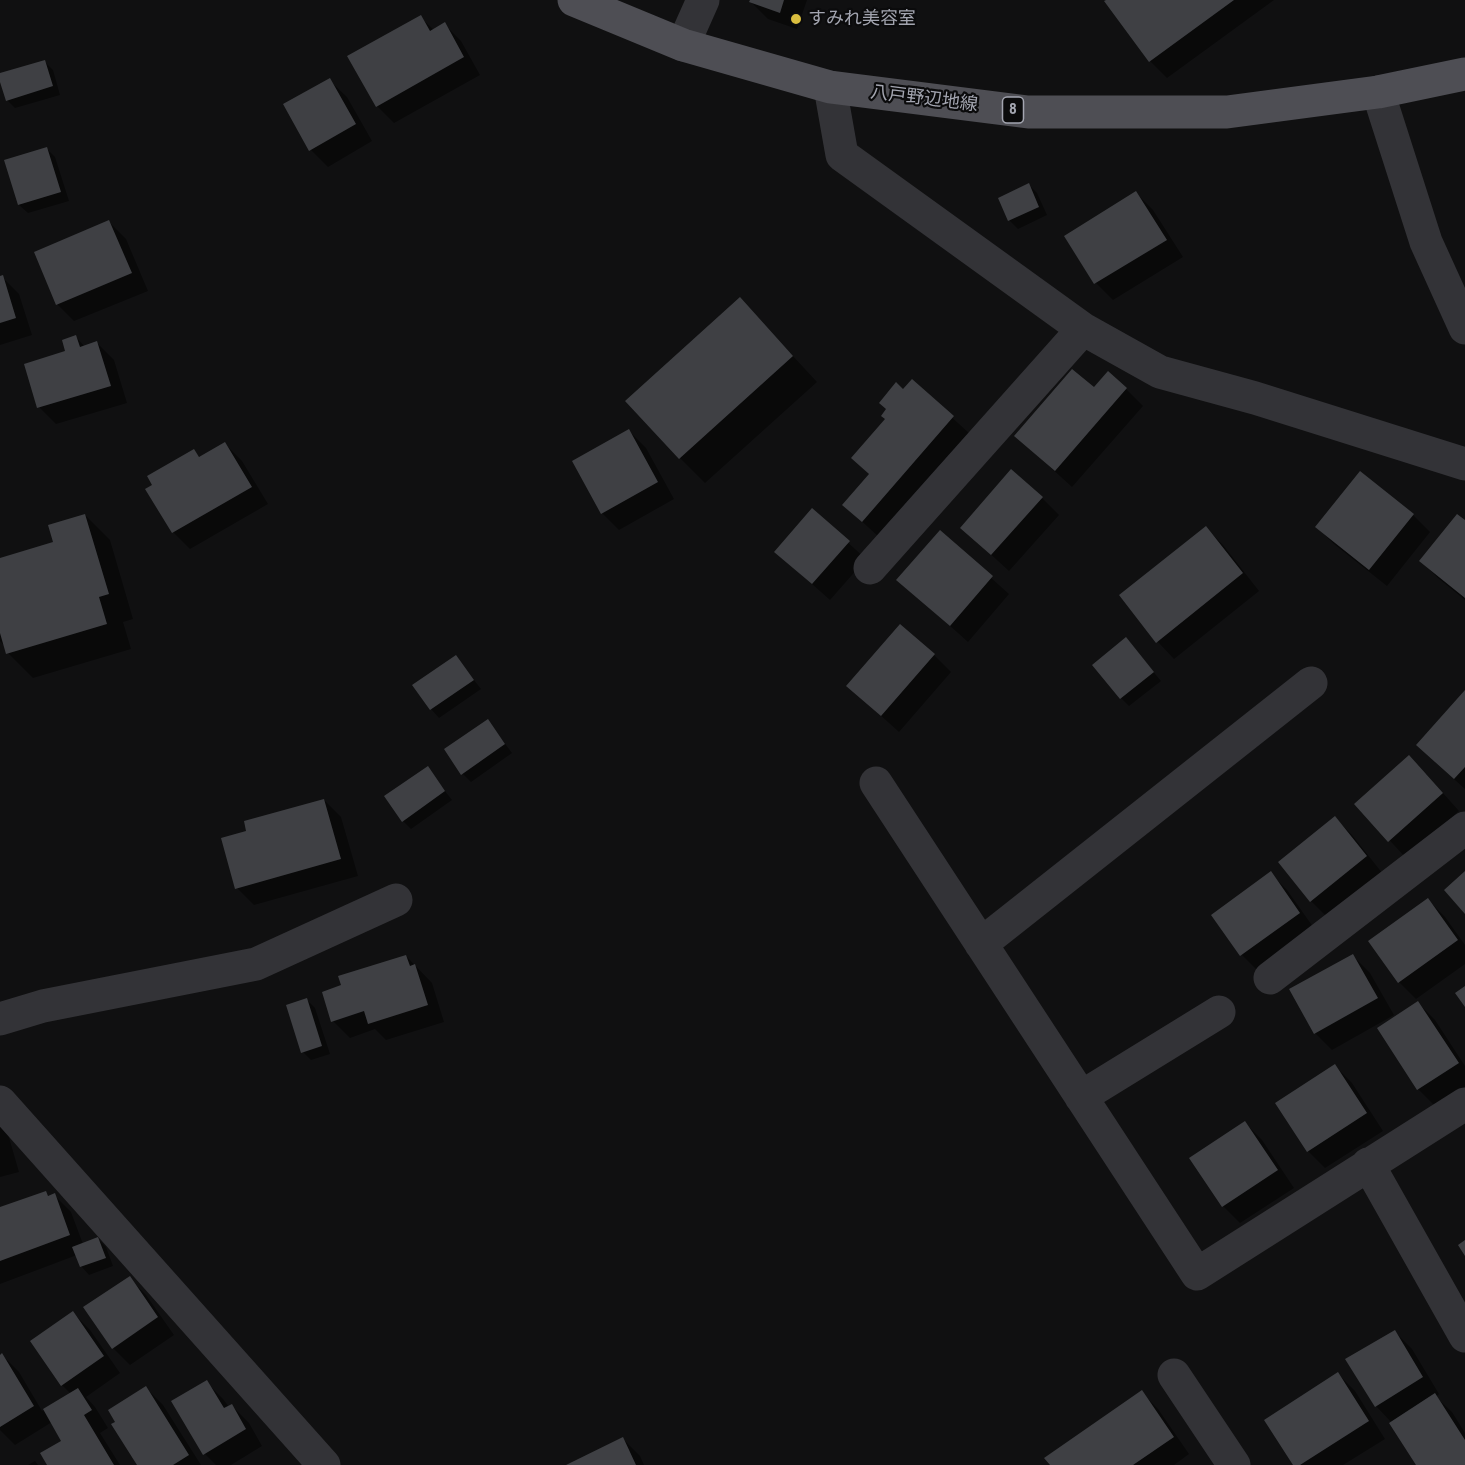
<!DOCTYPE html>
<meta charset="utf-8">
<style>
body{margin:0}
canvas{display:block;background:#101011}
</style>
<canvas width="1465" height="1465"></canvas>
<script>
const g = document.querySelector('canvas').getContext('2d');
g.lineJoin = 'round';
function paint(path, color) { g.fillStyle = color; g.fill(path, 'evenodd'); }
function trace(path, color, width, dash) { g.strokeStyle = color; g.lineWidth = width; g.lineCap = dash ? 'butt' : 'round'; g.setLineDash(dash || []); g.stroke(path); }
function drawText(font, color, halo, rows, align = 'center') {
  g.font = font + ' "Archivo Narrow","Noto Sans JP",sans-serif'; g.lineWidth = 4.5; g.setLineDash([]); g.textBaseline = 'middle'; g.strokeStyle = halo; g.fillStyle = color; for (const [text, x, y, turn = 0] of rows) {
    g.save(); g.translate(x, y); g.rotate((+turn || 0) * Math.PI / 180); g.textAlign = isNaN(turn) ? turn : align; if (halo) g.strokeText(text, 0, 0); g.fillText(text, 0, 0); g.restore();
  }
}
paint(new Path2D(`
 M751 0H807L797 29 768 19 751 2Z
 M1108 0H1274L1167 78 1150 61Z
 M420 17 434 30 444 24 461 41 480 75 394 123 377 106Z
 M44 61 53 70 60 95 15 108 7 100 0 75Z
 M329 80 347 97 372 141 328 167 311 150Z
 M47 149 55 157 69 201 28 213 19 205 6 161Z
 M1029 185 1037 193 1047 215 1018 229 1010 221 1000 199Z
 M1136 193 1153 210 1183 257 1113 300 1096 283 1066 237Z
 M109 222 126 239 148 291 74 321 57 304Z
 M2 277 19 294 32 335 0 345V278Z
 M740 299 817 382 705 483 680 458Z
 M76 337 85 347 97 343 114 360 127 403 56 424 39 407Z
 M912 381 970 434 880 538 844 505 870 475 853 458 887 420 904 391Z
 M1094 389H1126L1143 406 1072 487 1016 436Z
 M629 431 646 448 674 499 619 530 602 513Z
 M225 444 242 461 268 504 190 549 173 532 193 451 201 458Z
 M1042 498 1059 515 1009 571 962 528Z
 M812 510 866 559 830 600 776 552Z
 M85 515 110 540 133 619 123 622 131 649 33 678 8 653 6 647 0 641V559L55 543Z
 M1413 515 1430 532 1387 586 1334 544 1317 527Z
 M1465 522V600L1438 578 1421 561Z
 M1206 528 1223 545 1259 591 1174 659 1158 642 1121 595Z
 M940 532 1009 594 968 642 899 580Z
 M1126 639 1161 681 1129 706 1121 698Z
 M934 655 951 672 899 732 848 686Z
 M456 657 481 689 439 718 431 709Z
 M1465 692V789L1435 762Z
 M488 721 512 753 471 782 463 774 446 750Z
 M427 768 452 800 411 829 403 821Z
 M1426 774 1459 811 1406 858 1356 804Z
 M324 800 341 817 358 876 254 905 237 888 248 832Z
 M1335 818 1352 835 1383 874 1328 918 1311 901Z
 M1270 873 1287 890 1316 931 1259 972 1242 955Z
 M1428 900 1445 917 1465 945V964L1416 999 1399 982Z
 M406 956 432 983 444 1022 386 1040 375 1029 350 1038 333 1021Z
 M1353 956 1370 973 1394 1015 1332 1050 1315 1033Z
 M307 1000 315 1008 330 1054 311 1060 303 1052Z
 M1418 1003 1435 1020 1465 1066V1087L1435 1106 1418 1089 1379 1029Z
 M1335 1066 1352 1083 1383 1131 1325 1168 1308 1151Z
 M1245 1123 1262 1140 1294 1188 1240 1223 1223 1206Z
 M0 1127 8 1134 19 1172 0 1177Z
 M45 1192 50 1197 54 1195 71 1212 83 1244 98 1239 106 1247 113 1266 89 1275 81 1266 77 1255 0 1284V1209Z
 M129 1278 146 1295 174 1335 130 1365 113 1348Z
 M73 1313 90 1330 120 1373 86 1397 95 1407 108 1428 100 1433 120 1465H49L63 1441 52 1422 15 1445 0 1430V1356L2 1355 19 1372 42 1411 71 1394 62 1385Z
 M1395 1332 1412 1349 1439 1394 1436 1397 1452 1412 1465 1433V1465H1417L1392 1423 1376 1406Z
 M1338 1374 1355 1391 1385 1439 1343 1465H1295Z
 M206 1382 223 1399 229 1407 232 1406 249 1423 262 1446 231 1465H216L205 1454Z
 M146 1388 163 1405 201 1465H139Z
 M1141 1392 1158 1409 1189 1454 1174 1465H1051Z
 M623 1439 640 1456 644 1465H569Z
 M35 1461 38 1465H28Z`), '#0007');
paint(new Path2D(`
 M750 0H784L780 13 749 2Z
 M1106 0H1234L1149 62 1104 1Z
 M421 15 430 31 445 22 464 57 376 107 347 56Z
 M45 60 53 86 6 101 0 82V73Z
 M330 78 356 124 309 151 283 104Z
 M47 147 61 192 18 205 4 160Z
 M1029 183 1039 207 1008 221 998 198Z
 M1136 191 1167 240 1094 284 1064 236Z
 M109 220 132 273 56 305 34 252Z
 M3 275 16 318 0 323V276Z
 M740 297 793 356 679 459 625 401Z
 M76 335 80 347 97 341 111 386 37 408 24 364 65 351 62 340Z
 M1072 369 1094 387 1108 371 1127 388 1055 471 1014 436Z
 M912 379 954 416 862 522 842 505 869 474 851 458 885 419 881 416 886 409 879 403 896 382 903 389Z
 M629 429 658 482 601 514 572 461Z
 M225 442 252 487 172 533 145 489 152 485 147 476 194 449 199 457Z
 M1011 469 1043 497 991 555 960 528Z
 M1360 471 1414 514 1369 570 1315 527Z
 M812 508 850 541 812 584 774 552Z
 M85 514 109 594 99 597 107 624 6 654 0 633V558L53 542 48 525Z
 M1457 514 1465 520V598L1419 561Z
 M1206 526 1243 573 1156 643 1119 595Z
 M940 530 993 576 950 626 896 580Z
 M900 624 935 654 881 716 846 686Z
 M1126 637 1154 672 1120 699 1092 665Z
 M456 655 474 680 430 710 412 685Z
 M1465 690V767L1454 779 1416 745Z
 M488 719 505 744 461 775 444 749Z
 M1409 755 1443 793 1388 842 1354 804Z
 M428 766 445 791 402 822 384 796Z
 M324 799 341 859 235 889 221 838 246 831 244 821Z
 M1335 816 1367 856 1310 902 1278 862Z
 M1271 871 1300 913 1240 956 1211 915Z
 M1465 871V914L1444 890Z
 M1428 898 1458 940 1398 983 1368 941Z
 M1353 954 1378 998 1314 1034 1289 989Z
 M406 955 410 966 415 964 428 1005 368 1024 364 1011 331 1022 322 992 341 985 338 976Z
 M1465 986V1007L1455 993Z
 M307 998 322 1046 301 1053 286 1005Z
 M1418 1001 1459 1063 1417 1090 1377 1028Z
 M1335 1064 1367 1113 1307 1152 1275 1103Z
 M1245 1121 1278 1170 1222 1207 1189 1158Z
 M46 1191 48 1196 55 1193 70 1235 0 1261V1207Z
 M98 1237 106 1258 80 1267 72 1247Z
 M1465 1240V1256L1458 1245Z
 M130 1276 158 1317 112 1349 83 1307Z
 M73 1311 104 1356 61 1386 30 1341Z
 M1395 1330 1423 1377 1375 1407 1345 1359Z
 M2 1353 34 1406 0 1427V1355Z
 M1338 1372 1369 1421 1300 1465H1293L1264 1420Z
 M207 1380 224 1408 232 1404 246 1429 203 1455 171 1401Z
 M146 1386 189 1455 173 1465H137L111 1424 115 1422 108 1410Z
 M78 1388 92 1410 84 1415 114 1465H47L40 1453 61 1441 43 1409Z
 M1142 1390 1174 1437 1133 1465H1050L1044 1458Z
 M1435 1393 1465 1440V1465H1416L1389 1423Z
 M623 1437 636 1465H566Z`), '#3f4044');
trace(new Path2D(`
 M683 45 703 0
 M830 87 842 155 1083 329 1160 372 1255 398 1465 464
 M1378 92 1426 242 1465 328
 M870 568 1083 329
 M876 783 1197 1274 1465 1104
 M981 944 1311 683
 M1270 978 1465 828
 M0 1019 43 1006 256 964 396 900
 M1081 1097 1219 1012
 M0 1102 324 1465
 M1368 1164 1465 1336
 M1174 1375 1234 1465`), '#333337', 33);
trace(new Path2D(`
 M574 0 683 45 830 87 1028 112H1227L1378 92 1465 74`), '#4e4e54', 33);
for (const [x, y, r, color] of [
 [796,19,6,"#dabe3f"]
]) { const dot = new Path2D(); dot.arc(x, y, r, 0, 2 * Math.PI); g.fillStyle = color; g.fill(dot); trace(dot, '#0b0b0c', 2); }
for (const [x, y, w] of [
 [1013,110,21]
]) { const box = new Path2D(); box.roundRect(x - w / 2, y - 13, w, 26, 4.5); g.fillStyle = '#0b0b0c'; g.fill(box); trace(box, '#a3a5b0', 1.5); }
drawText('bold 16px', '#a3a5b0', null, [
 ["8",1013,110]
]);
drawText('18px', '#a3a5b0', '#0b0b0c', [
 ["すみれ美容室",808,19]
], 'left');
drawText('18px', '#a3a5b0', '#0b0b0c', [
 ["八戸野辺地線",924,99,7]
]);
</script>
